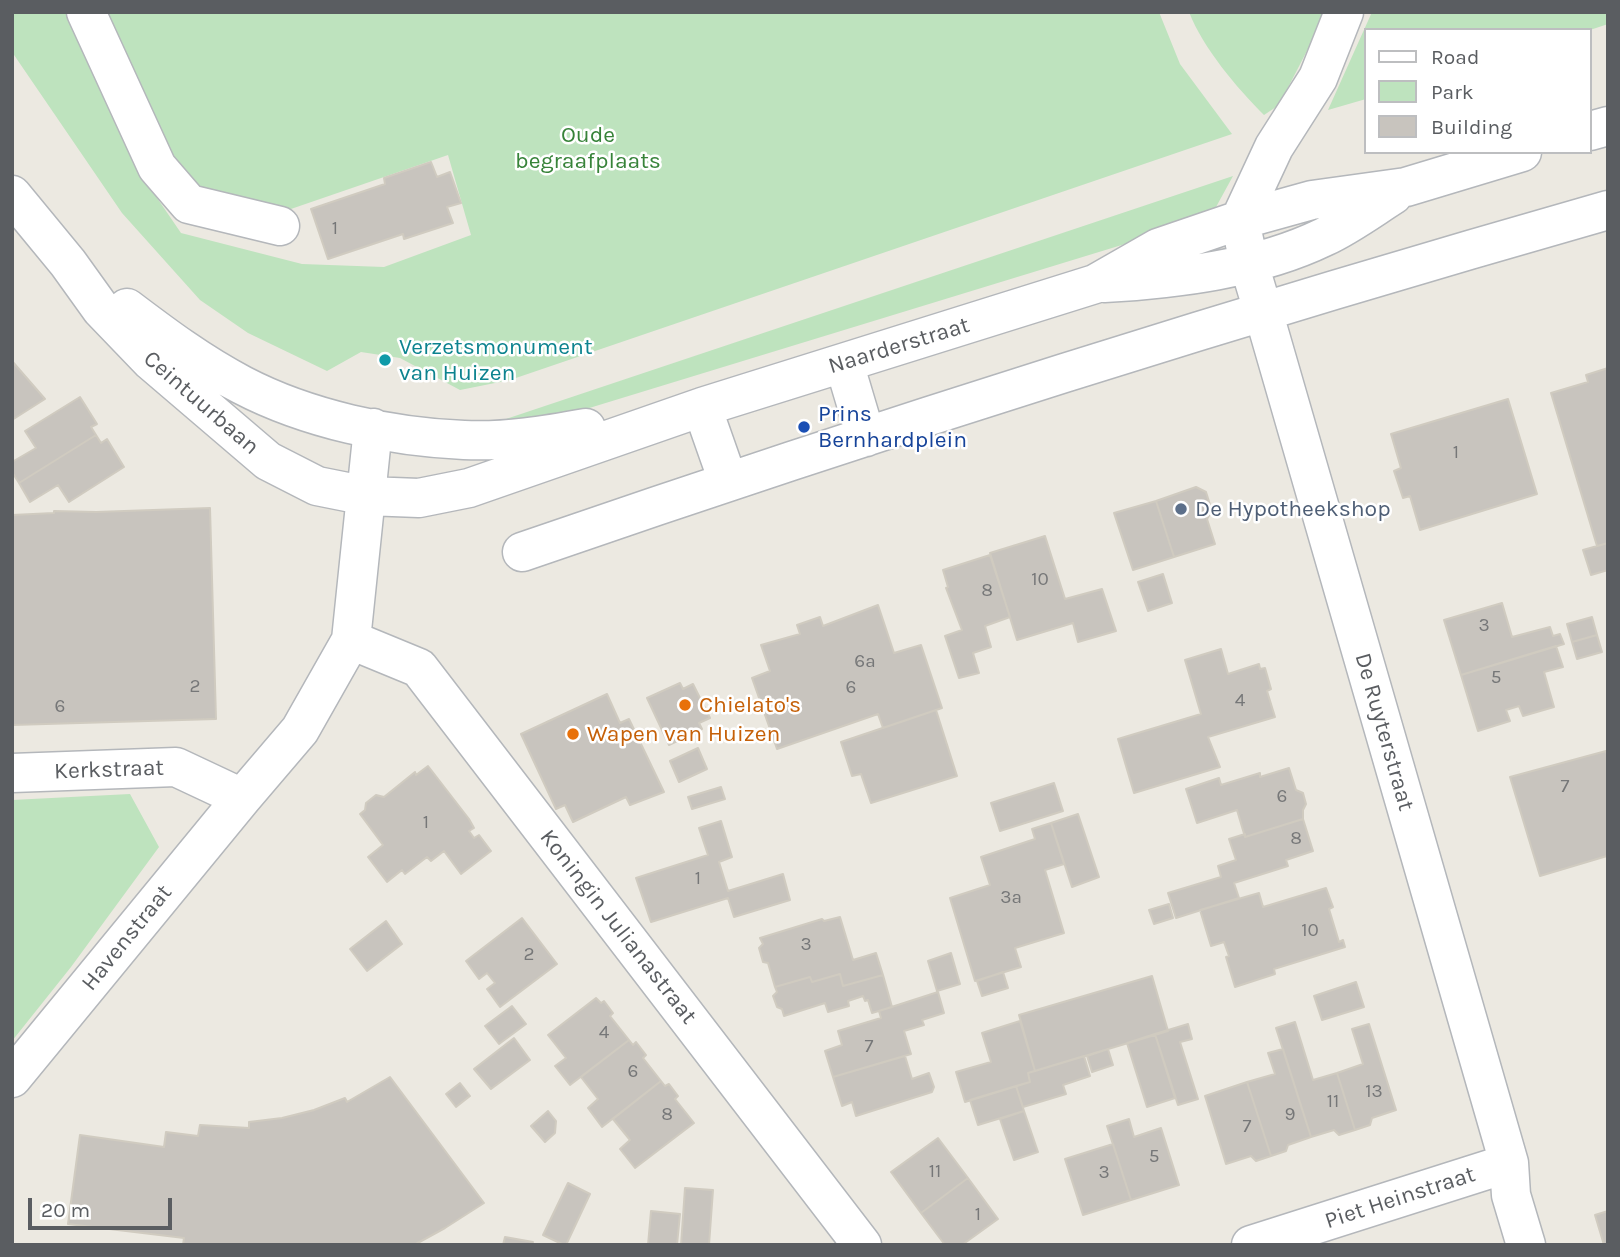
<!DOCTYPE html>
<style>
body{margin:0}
#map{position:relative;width:1620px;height:1257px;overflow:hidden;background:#ece9e1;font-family:Karla,sans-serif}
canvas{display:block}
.frame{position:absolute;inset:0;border:14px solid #5a5d61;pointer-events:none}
.legend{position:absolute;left:1364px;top:28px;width:228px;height:126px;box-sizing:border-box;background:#fff;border:2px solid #bdbec0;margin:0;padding:9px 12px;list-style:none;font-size:21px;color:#5a5d61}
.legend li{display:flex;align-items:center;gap:14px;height:35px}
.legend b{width:35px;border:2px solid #bdbec0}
.scale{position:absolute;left:28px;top:1198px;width:144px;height:32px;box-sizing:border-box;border:4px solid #5a5d61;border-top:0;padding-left:9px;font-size:21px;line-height:24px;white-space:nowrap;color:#5a5d61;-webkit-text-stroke:5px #fff;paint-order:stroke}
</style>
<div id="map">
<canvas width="1620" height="1257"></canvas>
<div class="frame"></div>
<ul class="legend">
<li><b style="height:9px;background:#fff"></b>Road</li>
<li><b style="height:19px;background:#bee3be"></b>Park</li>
<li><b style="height:19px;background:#c8c4be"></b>Building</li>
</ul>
<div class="scale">20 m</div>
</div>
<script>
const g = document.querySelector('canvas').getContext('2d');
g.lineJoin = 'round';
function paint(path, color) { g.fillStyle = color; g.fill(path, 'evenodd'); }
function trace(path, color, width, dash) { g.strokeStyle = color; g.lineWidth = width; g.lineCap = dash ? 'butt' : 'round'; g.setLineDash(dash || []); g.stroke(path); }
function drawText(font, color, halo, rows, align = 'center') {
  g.font = font + ' Karla,sans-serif'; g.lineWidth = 5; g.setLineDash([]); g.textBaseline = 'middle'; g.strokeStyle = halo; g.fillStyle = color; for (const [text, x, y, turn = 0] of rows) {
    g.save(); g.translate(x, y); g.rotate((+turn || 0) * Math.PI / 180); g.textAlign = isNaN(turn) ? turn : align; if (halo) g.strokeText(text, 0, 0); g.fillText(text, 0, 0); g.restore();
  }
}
paint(new Path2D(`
 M12 12H66L140 173 181 233 302 264 384 267 471 235 448 155 288 210 195 191 169 156 103 12H1159L1180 64 1232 134 510 380 460 390 400 358 361 352 327 371 248 333 200 300 122 213 12 52Z
 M1189 12H1327L1279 105 1264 115C1237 88 1203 48 1189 12Z
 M1372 12H1608V24L1590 30H1366V99L1328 110Z
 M1233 176 1210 218 524 428 494 423Z
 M130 794 159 847 71 967 12 1041V800Z`), '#bee3be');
const building = new Path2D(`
 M431 162 437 177 450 172 461 203 447 207 453 223 404 239 403 234 328 259 311 209 385 184 384 178Z
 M12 361 45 399 12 420Z
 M1608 368V543L1597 546 1551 393 1588 382 1586 375Z
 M80 397 97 424 91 427 96 435 19 483 12 472V462L36 448 25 431Z
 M1508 399 1537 494 1420 530 1410 496 1403 498 1394 471 1401 468 1391 434Z
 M96 435 101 443 107 439 124 467 69 502 58 485 30 502 19 483Z
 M1196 487 1206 492 1212 511 1207 519 1215 544 1174 557 1156 501Z
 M1156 501 1174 557 1133 570 1114 513Z
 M210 508 216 719 12 725V515L54 513V511L96 512Z
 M1045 536 1065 599 1102 589 1116 631 1078 642 1073 623 1017 640 990 553Z
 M1608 543V570L1591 575 1583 550Z
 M990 555 1010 617 985 626 991 647 973 653 979 673 959 678 945 636 962 630 946 588 948 587 943 570Z
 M1163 574 1172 603 1148 611 1138 582Z
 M1502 603 1512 637 1550 627 1553 636 1560 634 1564 644 1461 675 1444 620Z
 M878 605 894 653 921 645 942 708 883 728 878 714 777 749 752 678 770 671 761 645 800 634 797 625 820 617 823 626Z
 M1592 617 1597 635 1572 642 1567 624Z
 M1597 635 1602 652 1577 659 1572 642Z
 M1556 646 1563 667 1544 672 1554 707 1523 716 1519 706 1506 710 1510 721 1478 731 1461 675Z
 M1221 649 1228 674 1259 664 1260 669 1265 668 1271 689 1267 691 1275 717 1208 737 1220 767 1134 793 1118 739 1201 714 1185 660Z
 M680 683 683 689 693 684 710 718 699 723 702 729 669 745 647 698Z
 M607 694 620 723 629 719 664 792 630 805 626 797 573 822 565 805 556 809 521 734Z
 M936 710 957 776 871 803 861 774 852 776 841 742Z
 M698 748 707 769 679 782 670 761Z
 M1606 751 1608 758 1607 856 1540 876 1510 777Z
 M428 766 469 819 474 828 469 831 474 838 479 835 491 851 461 874 444 851 431 861 427 857 405 874 402 870 387 882 368 857 383 845 360 814 365 810 366 803 376 795 384 797 415 772 416 775Z
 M1289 768 1296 790 1303 793 1306 804 1303 810V819L1245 837 1237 810 1197 823 1186 789 1219 778 1221 785 1260 773V777Z
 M1054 783 1063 811 1000 831 991 803Z
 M721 787 725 799 692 809 688 797Z
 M1078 814 1099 877 1072 887 1051 823Z
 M1303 819 1313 851 1286 860 1288 866 1234 883 1239 898 1176 918 1168 893 1221 877 1218 866 1236 860 1229 839 1245 834V837Z
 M721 821 732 857 719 862 728 891 783 874 790 900 734 917 728 898 651 922 636 878 708 855 699 828Z
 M1051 823 1064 864 1045 870 1064 933 1015 948 1021 967 975 981 950 898 990 885 981 857 1035 839 1032 829Z
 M1326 888 1333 907 1329 909 1339 942 1343 940 1345 947 1274 969 1275 974 1235 987 1226 957 1229 956 1224 942 1211 946 1200 910 1259 893 1263 907Z
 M1169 904 1173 918 1154 924 1149 910Z
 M840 917 853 960 876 953 883 975 843 986 840 974 812 982 810 977 775 987 768 963 763 962 759 948 763 944 760 938 822 919 824 921Z
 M522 918 557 964 500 1007 487 989 495 983 487 973 479 979 466 961Z
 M386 921 402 944 367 971 350 949Z
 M951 953 960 984 937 991 928 961Z
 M1003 972 1008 988 982 996 977 981Z
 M840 974 843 986 883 975 892 1007 872 1013 868 1000 865 1001 863 996 848 1001 849 1006 828 1012 825 1003 784 1016 782 1009 777 1007 773 996 777 992 775 987 810 977 812 982Z
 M1152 976 1168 1031 1035 1071 1019 1015Z
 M1356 982 1364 1007 1322 1020 1314 996Z
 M938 992 944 1013 922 1020 924 1025 904 1031 911 1054 833 1077 825 1051 842 1045 838 1031 881 1018 879 1011Z
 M596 998 601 1003 604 1001 613 1013 610 1016 629 1040 570 1085 555 1066 566 1058 548 1035Z
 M512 1006 526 1024 499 1044 485 1026Z
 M1020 1021 1035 1071 1028 1073 1030 1082 965 1102 956 1072 991 1062 982 1033Z
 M1295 1022 1313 1080 1337 1073 1355 1130 1339 1135 1334 1130 1311 1137 1276 1028Z
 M1188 1024 1192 1039 1180 1042 1198 1099 1178 1105 1155 1034Z
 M1369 1024 1396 1110 1372 1118 1370 1125 1355 1130 1337 1073 1363 1064 1352 1029Z
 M1155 1034 1175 1098 1147 1107 1127 1043Z
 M514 1038 530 1060 491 1089 474 1069Z
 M629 1040 633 1045 636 1042 646 1055 643 1058 661 1081 602 1127 588 1108 598 1099 581 1077Z
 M1108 1049 1113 1065 1092 1072 1087 1056Z
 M1283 1049 1311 1137 1288 1145 1286 1151 1271 1156 1247 1082 1275 1074 1268 1053Z
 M905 1056 912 1079 929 1073 934 1087 932 1092 856 1116 852 1102 842 1106 833 1077Z
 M1084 1056 1090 1076 1063 1085 1066 1094 1023 1107 1016 1086 1030 1082 1028 1073Z
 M390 1077 484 1203 445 1228 414 1245H183L184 1238 68 1224 80 1135 164 1147 166 1132 198 1136 200 1125 249 1128V1122L282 1118 314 1110 345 1098 347 1102Z
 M661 1081 665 1086 669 1084 678 1096 675 1099 694 1123 635 1168 620 1149 630 1140 613 1119Z
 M1247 1082 1271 1156 1256 1161 1251 1156 1226 1164 1205 1096Z
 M460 1083 470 1096 456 1107 446 1094Z
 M1016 1086 1024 1111 978 1125 970 1100Z
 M548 1111 556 1121 555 1133 545 1142 531 1126Z
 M1024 1111 1038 1152 1014 1160 1000 1119Z
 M1129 1119 1134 1137 1161 1128 1179 1185 1131 1200 1107 1126Z
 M938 1138 968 1178 921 1213 891 1172Z
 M1113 1144 1131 1200 1083 1215 1065 1159Z
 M968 1178 998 1219 962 1245H945L921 1213Z
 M568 1183 590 1194 566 1245H564L543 1235Z
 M685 1188 713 1190 709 1245H681Z
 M651 1211 680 1214 677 1245H648Z
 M1608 1211V1245H1604L1595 1215Z
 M505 1237 533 1242 532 1245H503Z`);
paint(building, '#c8c4be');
trace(building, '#d0cbc0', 2);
const minor = new Path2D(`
 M86 12 157 167 189 204 280 226
 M1344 12 1318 78 1274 147 1240 220 1249 264 1263 311 1509 1163 1511 1195 1526 1245
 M1590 131 1608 126
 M12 195 68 263 101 309 151 361 268 461 317 486 367 496 419 498 469 488 702 407 1095 284 1158 248 1240 220 1312 200 1406 187 1522 152
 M1104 283C1176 279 1258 269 1324 237 1348 226 1371 209 1393 195
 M127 308C164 336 200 363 242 385 307 419 391 437 464 440 505 442 547 435 586 428
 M844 363 866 437
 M702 407 728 481
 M522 552C881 428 1243 314 1608 210
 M351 640 419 668 862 1245
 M12 773 176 767 242 798
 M12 1078 242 798 300 730 351 640 373 428
 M1251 1245 1509 1163`);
trace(minor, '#b4b7bb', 41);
trace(minor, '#fff', 38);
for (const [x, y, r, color] of [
 [385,360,7,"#0f9aa8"],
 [804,427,7,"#1a4fb4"],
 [1181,509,7,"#5c6f8a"],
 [685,705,7,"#e8710a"],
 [573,734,7,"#e8710a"]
]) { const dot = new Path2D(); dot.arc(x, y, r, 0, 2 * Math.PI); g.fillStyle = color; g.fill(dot); trace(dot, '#fff', 2.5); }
drawText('19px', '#767778', null, [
 ["1",335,229],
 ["1",1456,453],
 ["10",1040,580],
 ["8",987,591],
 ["3",1484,626],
 ["6a",865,662],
 ["5",1496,678],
 ["2",195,687],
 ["6",851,688],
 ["4",1240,701],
 ["6",60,707],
 ["7",1565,787],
 ["6",1282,797],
 ["1",426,823],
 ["8",1296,839],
 ["1",698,879],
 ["3a",1011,898],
 ["10",1310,931],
 ["3",806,945],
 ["2",529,955],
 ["4",604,1033],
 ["7",869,1047],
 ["6",633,1072],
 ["13",1374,1092],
 ["11",1333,1102],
 ["8",667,1115],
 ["9",1290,1115],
 ["7",1247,1127],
 ["5",1154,1157],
 ["11",935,1172],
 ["3",1104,1173],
 ["1",978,1215]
]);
drawText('23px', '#378339', '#fff', [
 ["Oude",588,135],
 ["begraafplaats",588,161]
]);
drawText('23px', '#5a5d61', '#fff', [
 ["Naarderstraat",899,346,-17],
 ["Ceintuurbaan",201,403,41],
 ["De Ruyterstraat",1384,732,74],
 ["Kerkstraat",109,770,-2],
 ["Koningin Julianastraat",618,927,52],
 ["Havenstraat",127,938,-51],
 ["Piet Heinstraat",1400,1198,-18]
]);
drawText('23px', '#0d838f', '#fff', [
 ["Verzetsmonument",399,347],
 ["van Huizen",399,373]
], 'left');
drawText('23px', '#164399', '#fff', [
 ["Prins",818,414],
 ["Bernhardplein",818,440]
], 'left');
drawText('23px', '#4e5e75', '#fff', [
 ["De Hypotheekshop",1195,509]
], 'left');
drawText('23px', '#c56008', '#fff', [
 ["Chielato's",699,705],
 ["Wapen van Huizen",587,734]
], 'left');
</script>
